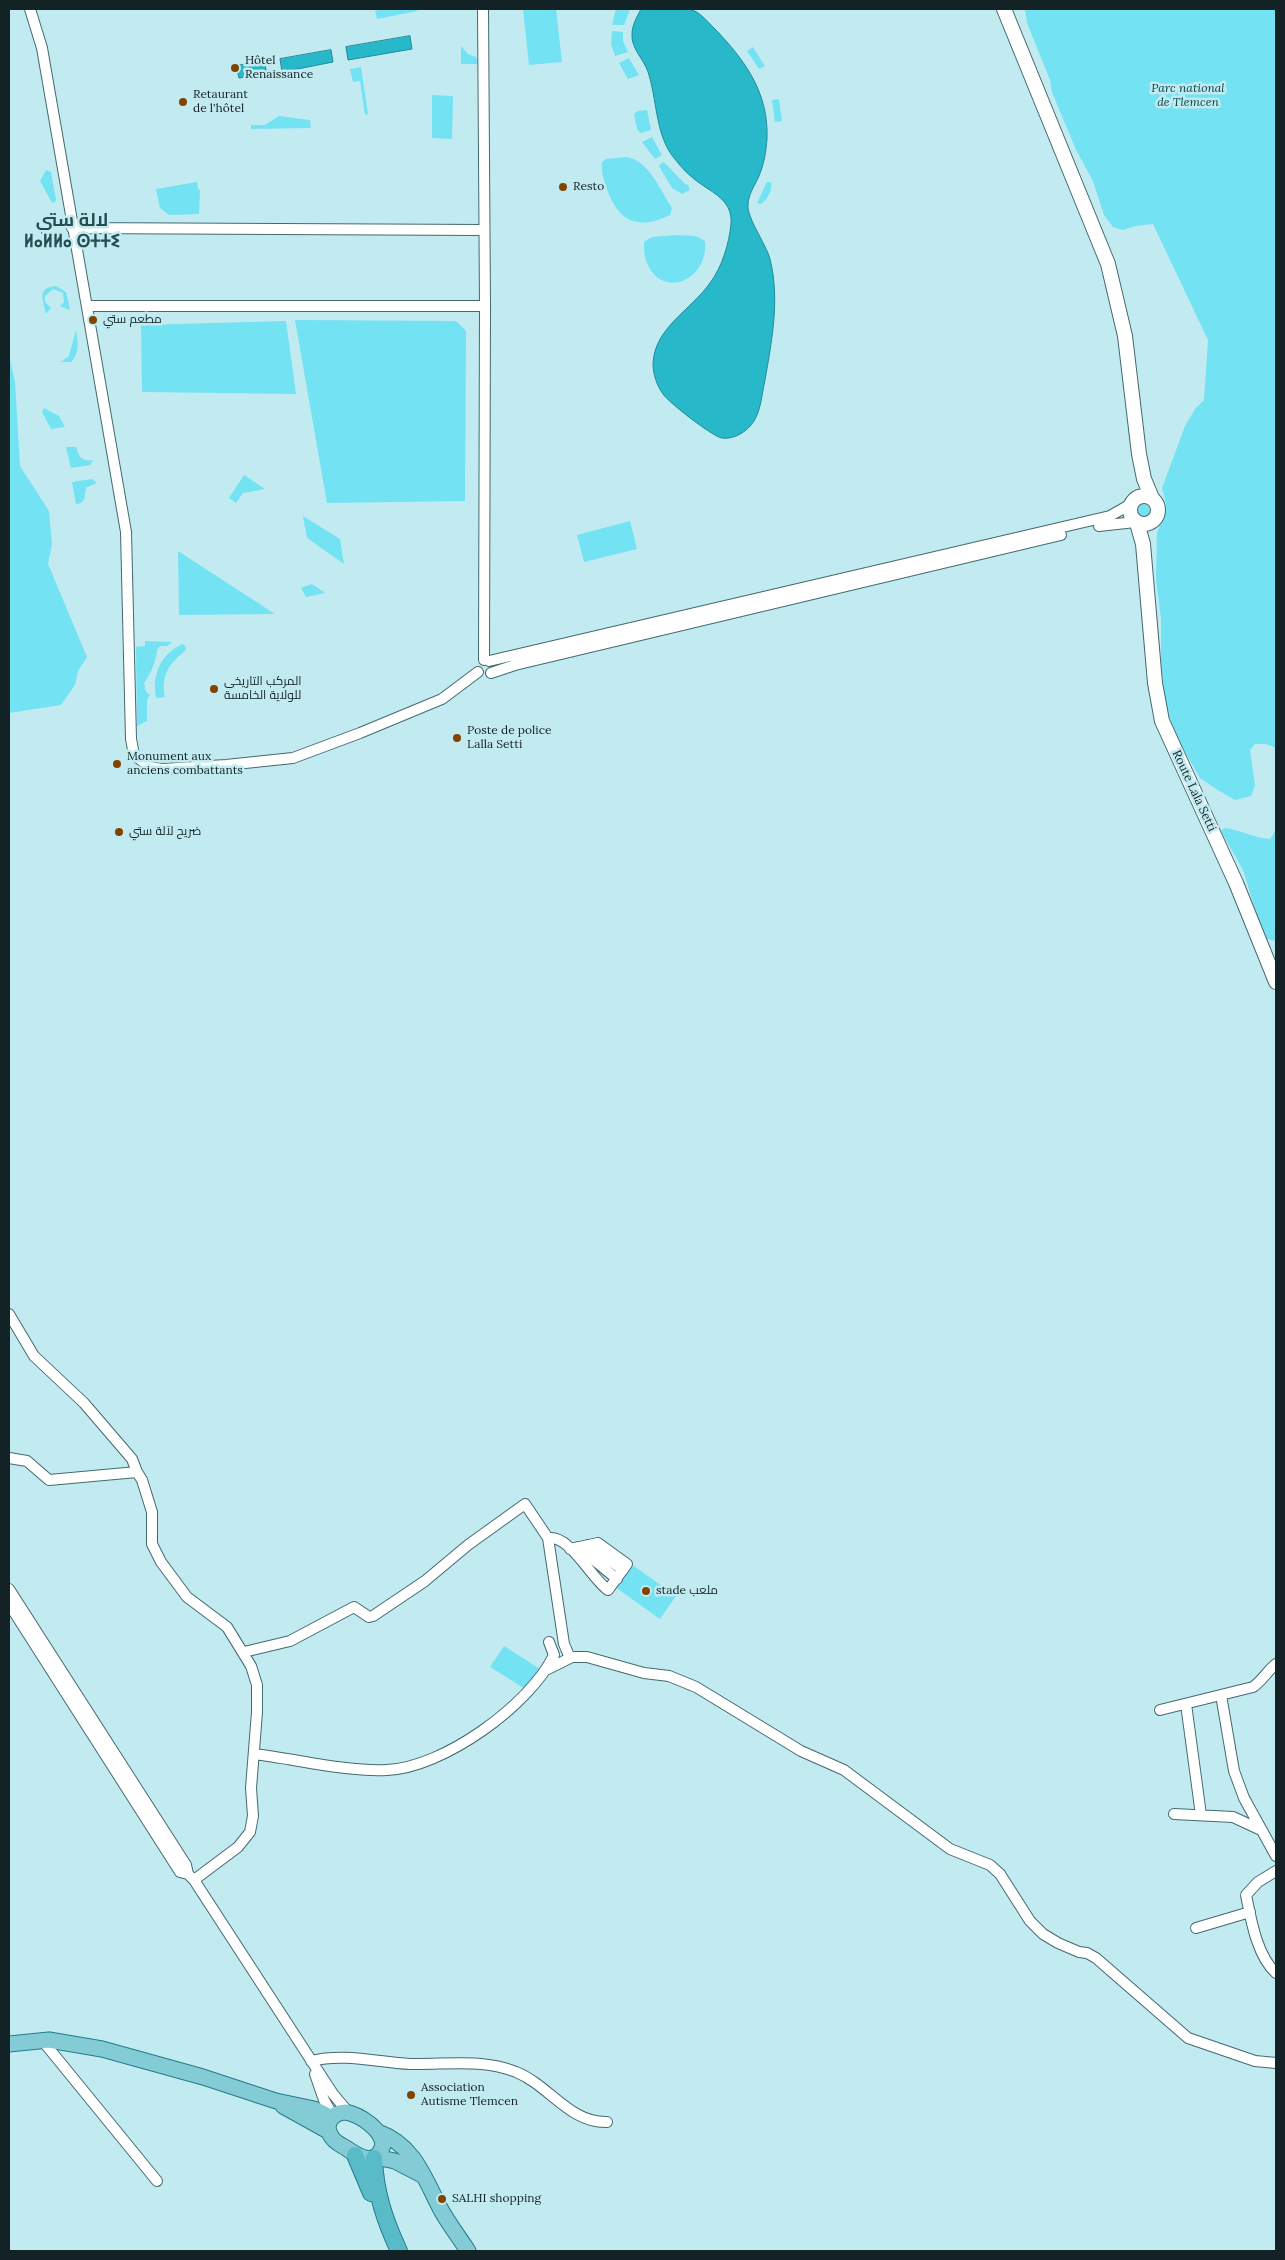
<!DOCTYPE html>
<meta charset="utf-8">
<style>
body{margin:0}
#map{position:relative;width:1285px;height:2260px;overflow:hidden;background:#c2ebf1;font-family:Lora,serif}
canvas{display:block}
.frame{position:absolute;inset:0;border:10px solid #132225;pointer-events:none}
</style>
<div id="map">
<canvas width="1285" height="2260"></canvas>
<div class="frame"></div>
</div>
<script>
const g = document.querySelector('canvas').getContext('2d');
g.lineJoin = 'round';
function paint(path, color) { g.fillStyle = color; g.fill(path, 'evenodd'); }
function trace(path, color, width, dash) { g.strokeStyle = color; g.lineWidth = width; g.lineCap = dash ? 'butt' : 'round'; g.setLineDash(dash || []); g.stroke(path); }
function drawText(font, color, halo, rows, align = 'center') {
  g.font = font + ' Lora,Cairo,"Noto Sans Tifinagh",serif'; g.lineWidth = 5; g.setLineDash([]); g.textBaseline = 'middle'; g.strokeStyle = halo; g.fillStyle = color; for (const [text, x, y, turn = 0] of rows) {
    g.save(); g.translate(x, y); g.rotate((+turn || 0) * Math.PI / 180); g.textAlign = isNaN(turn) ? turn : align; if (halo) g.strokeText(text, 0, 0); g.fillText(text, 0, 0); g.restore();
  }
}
paint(new Path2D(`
 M383 9H417V11L377 19 375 11Z
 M523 9H556L562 62 529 65Z
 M616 9H630L624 25H612Z
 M1025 9H1276V748L1266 744H1255L1250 750 1255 785 1251 796 1235 800 1216 789 1200 778 1174 733 1165 699 1161 663V618L1156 580 1157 533 1165 513 1166 504 1162 488 1185 426 1195 409 1204 400 1208 340 1153 224 1136 226 1123 230 1113 227 1104 215 1093 181 1076 150 1052 92 1050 80 1027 23Z
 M612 31 623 32V41L628 52 615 56 611 44Z
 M461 46 468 54 476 57 478 64H461Z
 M753 47 765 66 759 69 747 51Z
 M629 58 639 75 628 79 619 63Z
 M361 67 368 114 365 115 360 81 353 82 350 69Z
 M432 95 453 96 452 139 432 138Z
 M779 99 782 121 775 122 772 100Z
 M647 110 651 130 640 133 637 129 634 114 638 111Z
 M279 116 310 120 311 128 251 129V125H265Z
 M652 137 662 155 655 159 642 142Z
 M626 157C649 160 660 190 672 208L670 215C640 230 620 223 608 192 604 181 601 173 602 162L606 159Z
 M664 162 685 184 688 185 690 190 682 194 672 188 660 168 659 165Z
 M46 170 51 172 56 200 54 203 51 201 40 181Z
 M197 182 198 189 200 190 199 214 169 215 160 208 156 189Z
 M767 182H771C773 190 767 200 761 204L757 203Z
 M676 235 696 236 705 241C709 281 661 301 646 261 644 255 644 248 644 242L652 237Z
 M56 286 66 292 70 310 60 306 64 302 63 293 53 289 45 296V302L51 308 46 314C44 301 35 288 56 286Z
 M295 320 456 321 466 331 465 501 327 503Z
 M286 321 296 394 142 392 141 325Z
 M76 330C78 342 80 353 71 362H61L69 356Z
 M9 355 15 382 20 466 49 511 52 544 48 564 87 657 78 671 75 685 61 705 9 713Z
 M44 408 59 416 65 427 51 429 42 412Z
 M66 447H76C79 456 81 462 93 460L90 465 71 468Z
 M244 475 265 489 243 493 236 503 229 498Z
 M92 479 97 483 87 487C83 494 88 503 76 504L72 482Z
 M1136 511a7 7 0 1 1 14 0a7 7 0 1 1-14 0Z
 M303 516 340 539 344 564 307 538Z
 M630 521 637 549 584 562 577 535Z
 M178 551 275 614 179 615Z
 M312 584 325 593 306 597 301 588Z
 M145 641 172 642 167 646H160L157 650C156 661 151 674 144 683L146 692 150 695 147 700V721L137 726 136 647 145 646Z
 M182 644 185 646 186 650C170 663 160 675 165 697L156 698C152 675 160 655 182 644Z
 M1225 828C1241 830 1254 838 1270 839L1276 830V941L1264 938 1243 870 1221 831Z
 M631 1564 676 1596 660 1619 615 1587Z
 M504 1646 540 1669 527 1690 490 1667Z`), '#73e2f2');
const water = new Path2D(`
 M641 9C653 8 677 6 689 9 699 11 707 21 714 28 745 60 769 93 767 139 766 152 764 164 759 176 755 185 748 195 748 205 747 218 766 244 770 259 780 299 772 340 765 380 762 393 761 410 754 421 748 431 734 440 722 438 713 437 668 402 663 394 657 386 653 374 653 364 654 328 691 310 710 283 722 267 729 244 731 224 733 198 709 192 693 178 684 171 678 163 671 154 655 130 657 99 648 72 644 59 631 49 632 34 632 25 637 17 641 9Z
 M410 36 412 49 348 60 346 47Z
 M331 50 333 62 282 72 280 59Z
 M264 61 267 74 239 78 236 66Z`);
paint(water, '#27b8ca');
trace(water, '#218b98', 1);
const minor = new Path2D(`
 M30 9 42 48 126 532 131 739 134 755 150 767 162 769 226 765 293 758 360 733 442 699 478 672
 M483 9 485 306 484 660
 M72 228 484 230
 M87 306H485
 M1099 526 1135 522
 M489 661 1110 516 1131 504
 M491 673 515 665 1061 535
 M9 1314 34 1356 84 1403 132 1459 137 1472 142 1480 152 1512V1544L161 1562 187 1597 227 1627 251 1666 257 1685V1712L251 1788 253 1816 250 1832 238 1847 194 1880
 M9 1458 27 1461 49 1480 137 1472
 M548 1538C570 1535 591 1578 608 1590L627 1564 598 1543 570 1549
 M588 1545 623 1570
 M578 1547 617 1579
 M9 1589 186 1865 188 1874
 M9 1604 180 1872 188 1874 194 1880 333 2094 349 2113
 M244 1652 290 1641 354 1607 369 1617 373 1616 425 1581 468 1545 525 1504 548 1538 564 1644 570 1658
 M548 1669 572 1657H587L644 1673 669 1676 696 1687 801 1751 844 1770 950 1849 990 1865 1000 1874 1030 1921 1043 1934 1058 1943 1079 1952 1087 1953 1096 1958 1188 2038 1255 2061 1276 2063
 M1221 1695 1234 1771 1244 1798 1276 1856
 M1186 1704 1201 1815
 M1160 1710 1253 1687C1263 1680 1267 1671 1276 1664
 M254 1754C296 1759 346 1772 387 1770 443 1768 530 1705 554 1655L549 1642
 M1174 1814 1233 1817 1261 1830
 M1276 1871 1258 1882 1246 1895C1251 1920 1257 1956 1276 1973
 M1196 1928 1250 1912
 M42 2040 157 2181
 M311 2061C344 2053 376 2062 410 2064 444 2065 483 2058 516 2072 549 2085 569 2123 607 2122
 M315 2074 324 2100 333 2116`);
const secondary = new Path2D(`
 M1004 9 1108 264 1125 336 1139 454 1144 479 1152 498
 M1130 510a14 14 0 1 1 28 0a14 14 0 1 1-28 0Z
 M1137 523 1143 544 1155 683 1162 721 1236 883 1276 982`);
const primary = new Path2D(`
 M9 2044 49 2040 102 2049 203 2077 276 2101 314 2109 332 2118
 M283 2106 328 2131
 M346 2112C360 2115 382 2129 383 2145 376 2168 359 2157 346 2148 341 2145 334 2142 331 2136 323 2124 333 2112 346 2112Z
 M378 2132C414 2145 424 2177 440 2208 448 2223 459 2237 468 2251
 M375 2157 395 2161 422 2175`);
const trunk = new Path2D(`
 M355 2155 371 2193
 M374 2158C375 2192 385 2221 399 2251`);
trace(minor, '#44696e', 12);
trace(secondary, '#44696e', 16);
trace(primary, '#267a86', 17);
trace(trunk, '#267a86', 18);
trace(minor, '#fff', 10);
trace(secondary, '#fff', 14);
trace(primary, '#83ccd6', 15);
trace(trunk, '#5abbc8', 16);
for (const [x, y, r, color] of [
 [235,68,5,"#814300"],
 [183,102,5,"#814300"],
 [563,187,5,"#814300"],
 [93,320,5,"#814300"],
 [214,689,5,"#814300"],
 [457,738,5,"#814300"],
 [117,764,5,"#814300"],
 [119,832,5,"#814300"],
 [646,1591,5,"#814300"],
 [411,2095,5,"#814300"],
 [442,2199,5,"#814300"]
]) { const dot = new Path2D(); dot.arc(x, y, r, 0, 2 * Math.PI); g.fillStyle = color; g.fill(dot); trace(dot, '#c2ebf1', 2); }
drawText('12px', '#132225', '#c2ebf1', [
 ["Hôtel",245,61],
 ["Renaissance",245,75],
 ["Retaurant",193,95],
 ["de l'hôtel",193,109],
 ["Resto",573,187],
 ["مطعم ستي",103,320],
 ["المركب التاريخي",224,682],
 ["للولاية الخامسة",224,696],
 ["Poste de police",467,731],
 ["Lalla Setti",467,745],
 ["Monument aux",127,757],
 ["anciens combattants",127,771],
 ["ضريح لآلة ستي",129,832],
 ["stade ملعب",656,1591],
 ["Association",421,2088],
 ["Autisme Tlemcen",421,2102],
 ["SALHI shopping",452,2199]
], 'left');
drawText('italic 12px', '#06444c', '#c2ebf1', [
 ["Parc national",1188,89],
 ["de Tlemcen",1188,103]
]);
drawText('12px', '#132225', '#c2ebf1', [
 ["Route Lala Setti",1194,791,65]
]);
drawText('bold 18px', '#274c51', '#c2ebf1', [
 ["لالة ستي",72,221],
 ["ⵍⴰⵍⵍⴰ ⵙⵜⵜⵉ",72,242]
]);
</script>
